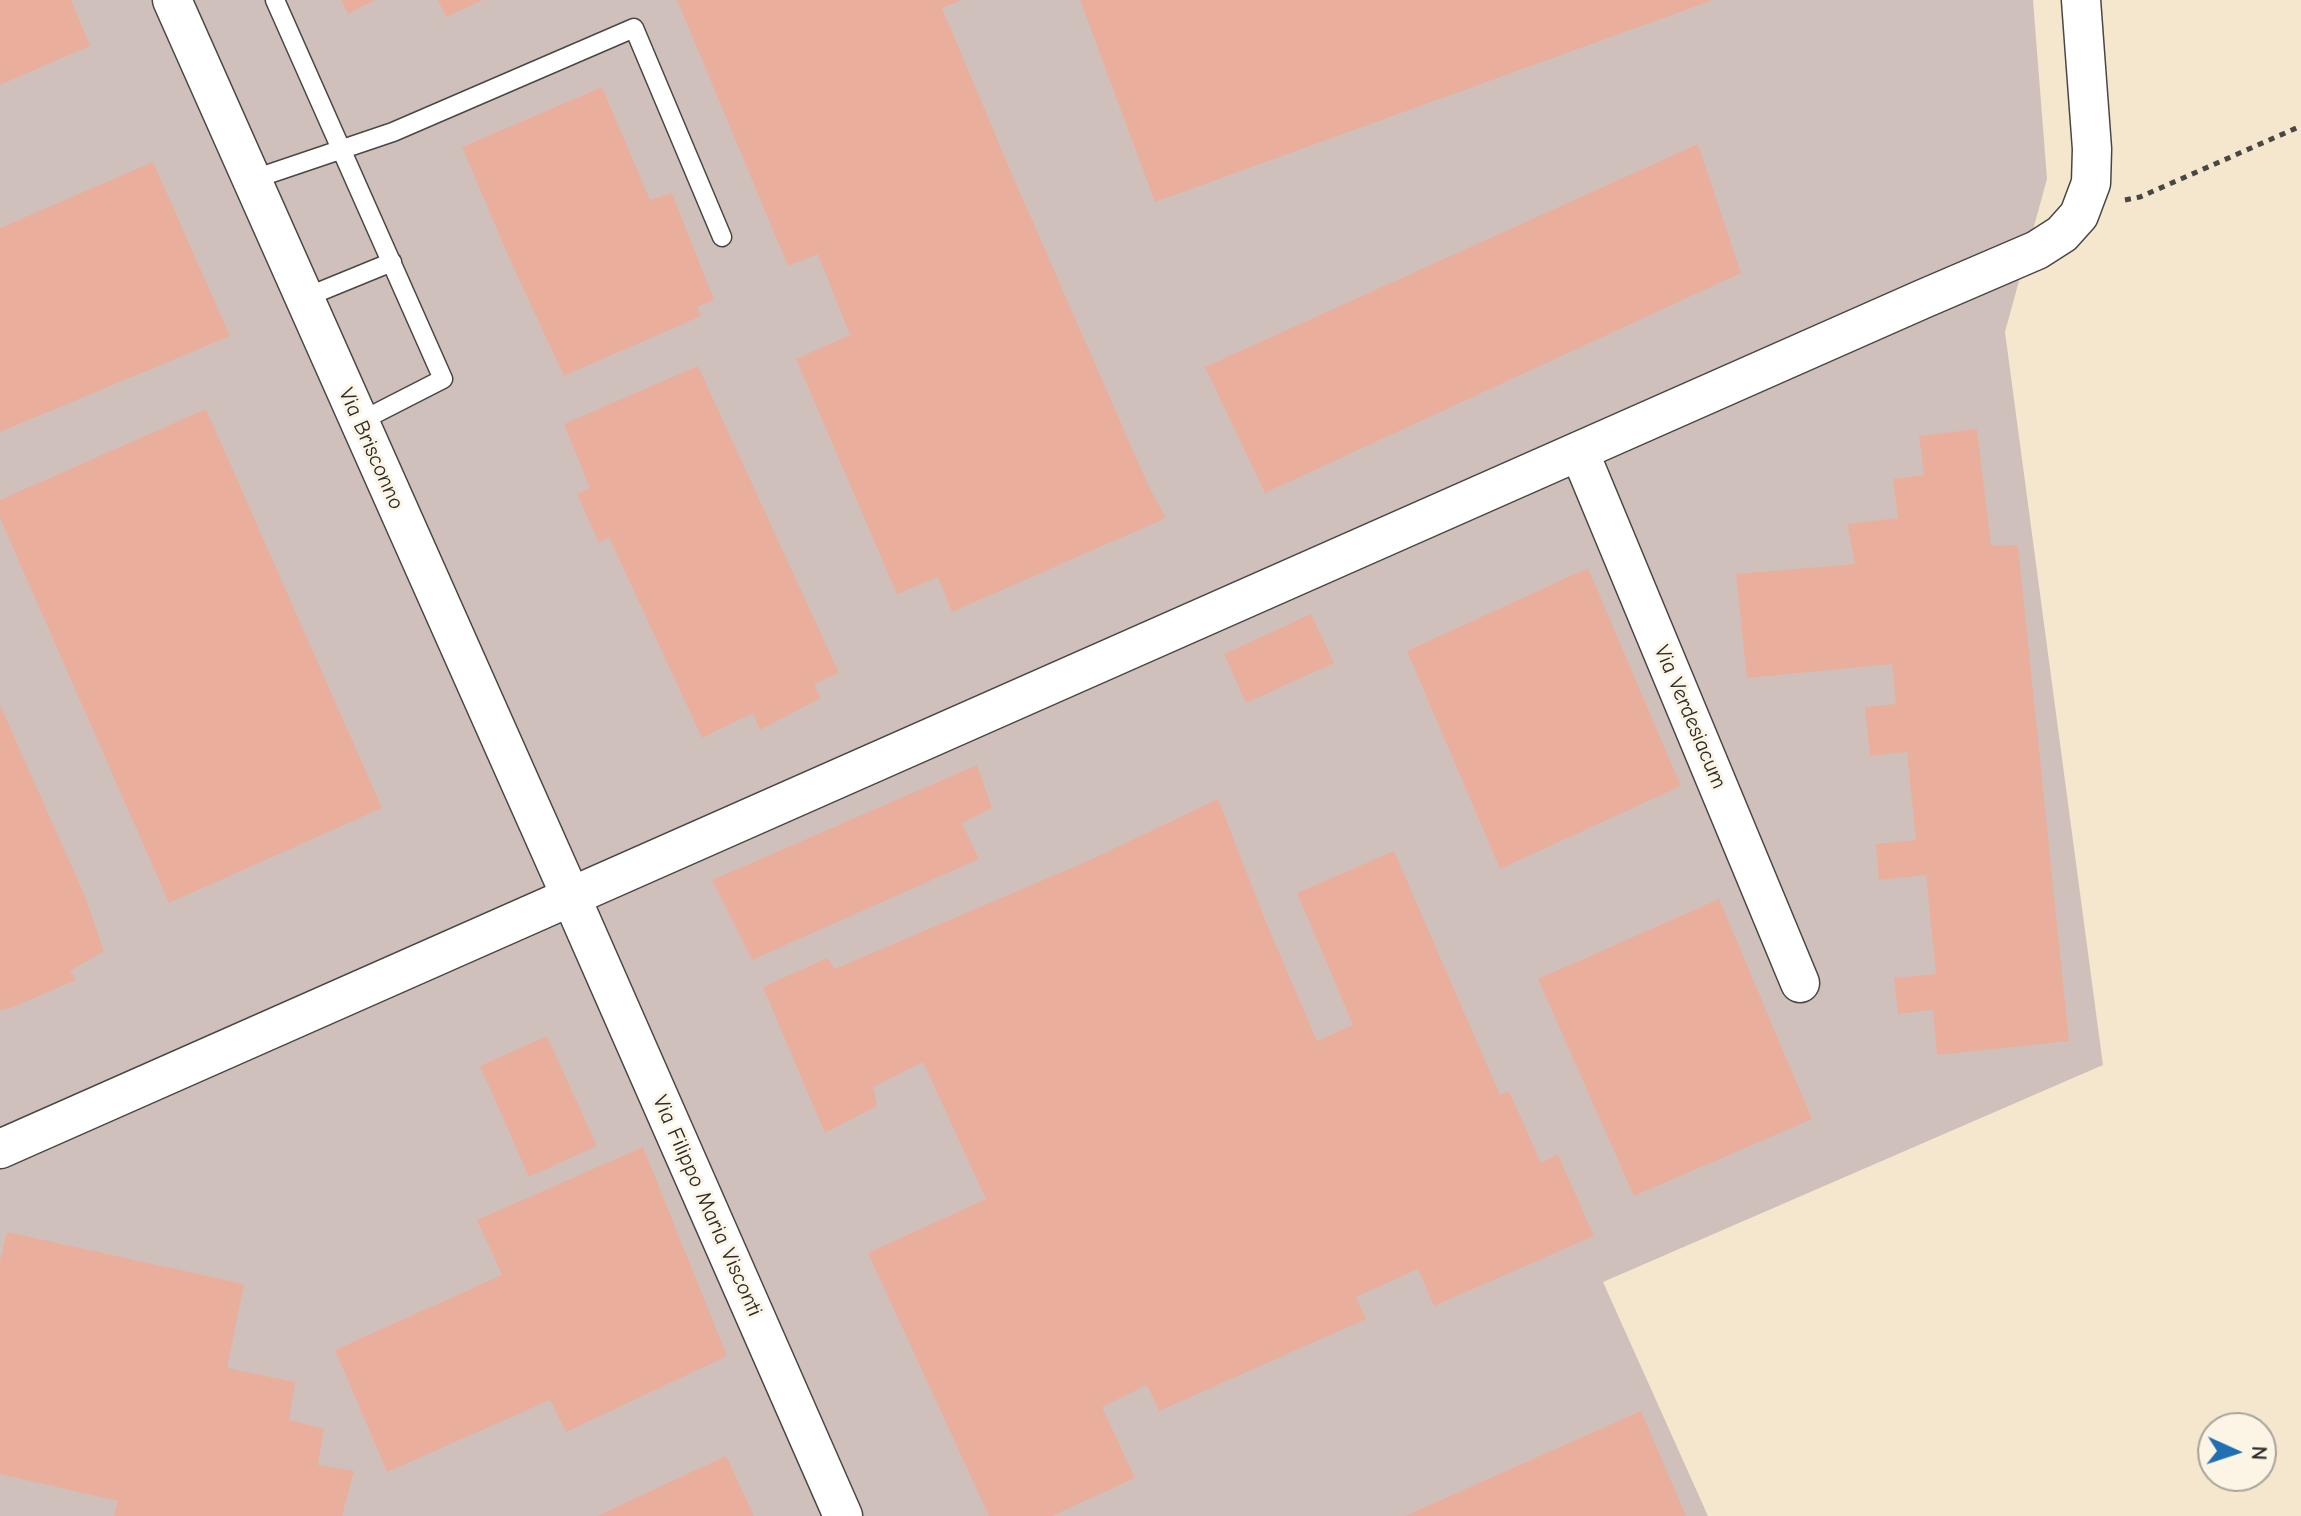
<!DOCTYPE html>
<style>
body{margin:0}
#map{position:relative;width:2301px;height:1516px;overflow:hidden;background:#f4e7cd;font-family:"Comic Neue",sans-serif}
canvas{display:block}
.north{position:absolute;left:2197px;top:1412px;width:80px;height:80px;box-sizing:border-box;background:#fcf5e5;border:2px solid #a8a49b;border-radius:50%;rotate:93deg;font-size:22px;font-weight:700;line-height:32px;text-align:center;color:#2b2b2b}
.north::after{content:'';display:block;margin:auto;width:28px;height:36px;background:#1f6fb2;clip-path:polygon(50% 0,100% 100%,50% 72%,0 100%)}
</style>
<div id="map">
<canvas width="2301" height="1516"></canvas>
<div class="north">N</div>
</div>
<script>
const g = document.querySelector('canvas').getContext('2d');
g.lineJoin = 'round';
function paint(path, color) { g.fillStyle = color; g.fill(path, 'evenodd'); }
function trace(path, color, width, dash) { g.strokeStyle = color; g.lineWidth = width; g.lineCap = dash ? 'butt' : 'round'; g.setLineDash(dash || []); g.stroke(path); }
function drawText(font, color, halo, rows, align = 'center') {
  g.font = font + ' "Comic Neue",sans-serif'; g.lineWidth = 6; g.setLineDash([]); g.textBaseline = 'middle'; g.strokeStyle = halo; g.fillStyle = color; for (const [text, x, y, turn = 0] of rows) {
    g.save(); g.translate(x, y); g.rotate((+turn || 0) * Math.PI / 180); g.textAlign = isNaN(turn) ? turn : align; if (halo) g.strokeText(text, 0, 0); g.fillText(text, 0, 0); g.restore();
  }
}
paint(new Path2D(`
 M0 0H2033L2047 179 2005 332 2103 1065 1603 1282 1708 1516H0Z`), '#d0c0bc');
paint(new Path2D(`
 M0 0H71L90 46 0 85Z
 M341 0H375L348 14Z
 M438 0H483L446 17Z
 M677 0H962L942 8 1011 172 1149 487 1166 518 952 612 938 577 897 594 796 359 850 335 818 254 788 266Z
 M1080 0H1713L1155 202Z
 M602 87 650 200 672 193 714 300 697 307 701 316 564 376 510 260 462 147Z
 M1698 144 1741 273 1265 493 1205 367Z
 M153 162 230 336 0 432V228Z
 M698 366 839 673 814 684 821 698 760 730 753 713 702 738 609 537 599 543 577 494 590 488 564 424Z
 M206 409 382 808 169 903 0 518V500Z
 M1977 429 1991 546 2018 545 2069 1041 1937 1055 1933 1010 1898 1014 1894 978 1936 974 1926 875 1879 880 1876 844 1916 840 1907 752 1870 756 1865 707 1896 704 1892 664 1747 678 1736 574 1855 564 1847 524 1898 518 1893 479 1924 475 1919 436Z
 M1588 568 1681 786 1500 869 1407 651Z
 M1311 614 1334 663 1246 703 1224 654Z
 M0 705 84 894 104 951 70 971 76 980 11 1008 0 1010Z
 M977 765 992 808 962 823 979 859 752 960 712 880Z
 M1218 799 1266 922 1317 1041 1353 1025 1297 893 1394 851 1500 1095 1509 1091 1541 1163 1558 1155 1594 1236 1434 1306 1418 1269 1356 1297 1366 1319 1159 1411 1147 1385 1102 1407 1135 1478 1052 1516H989L868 1253 986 1199 923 1062 873 1087 877 1106 825 1133 763 987 827 958 835 969 1088 861Z
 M1719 899 1812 1119 1634 1196 1538 979Z
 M547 1036 597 1146 529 1177 480 1066Z
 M643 1147 727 1356 566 1432 550 1400 387 1472 335 1350 502 1275 477 1220Z
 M7 1232 244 1284 227 1368 295 1382 289 1420 324 1429 318 1465 354 1471 342 1516H114L118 1501 0 1474V1261Z
 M1641 1411 1686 1516H1405Z
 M726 1456 754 1516H597Z`), '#e9af9c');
const service = new Path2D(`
 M275 0 443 379 359 422
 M251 180 393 132 634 28 722 237
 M304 298 392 262`);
const minor = new Path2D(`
 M172 0 571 897 843 1516
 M1579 451 1800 983
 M0 1149 1923 299 2037 250 2062 234 2079 215 2091 183 2092 149 2081 0`);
trace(service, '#494743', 21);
trace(minor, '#494743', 41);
trace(new Path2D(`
 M2125 200 2140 197 2301 126`), '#494743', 5, [6, 6]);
trace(service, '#fff', 18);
trace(minor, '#fff', 38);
drawText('22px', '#2b2b2b', '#fcf5e5', [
 ["Via Brisconno",371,449,66],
 ["Via Verdesiacum",1690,717,67],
 ["Via Filippo Maria Visconti",707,1206,66]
]);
</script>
